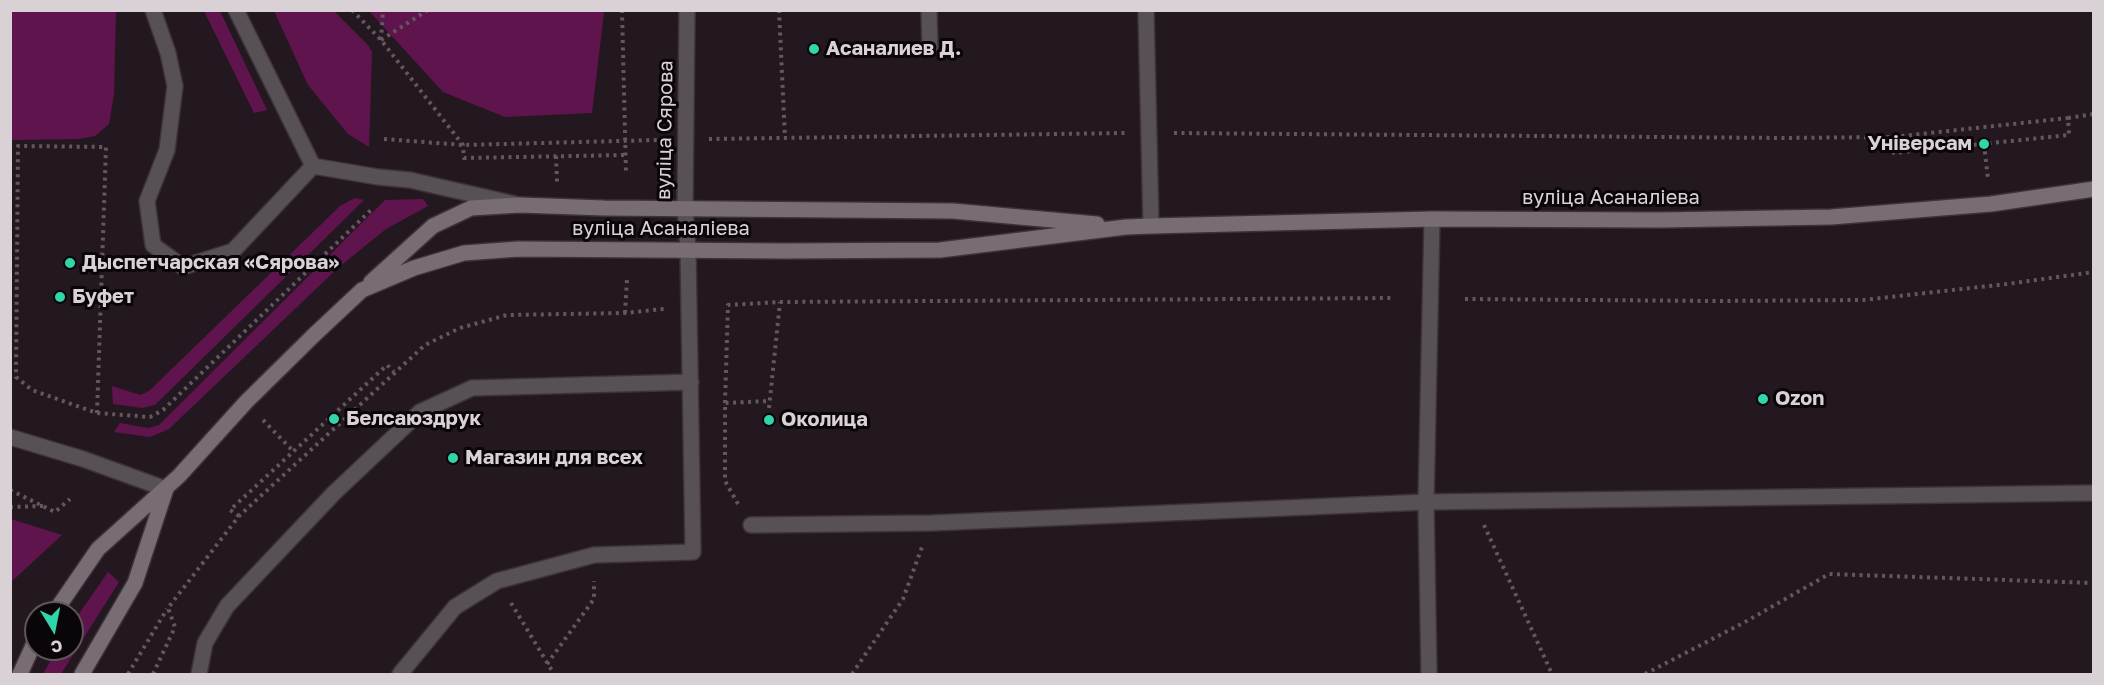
<!DOCTYPE html>
<meta charset="utf-8">
<style>
body{margin:0}
#map{position:relative;width:2104px;height:685px;overflow:hidden;background:#241820;font-family:"Golos Text",sans-serif}
canvas{display:block}
.frame{position:absolute;inset:0;border:12px solid #d9d1d6;pointer-events:none}
.north{position:absolute;left:24px;top:601px;width:60px;height:60px;box-sizing:border-box;background:#0a0508;border:2px solid #5d575a;border-radius:50%;rotate:170deg;font-size:16px;font-weight:700;line-height:24px;text-align:center;color:#d9d1d6}
.north::after{content:'';display:block;margin:auto;width:21px;height:27px;background:#32d4a9;clip-path:polygon(50% 0,100% 100%,50% 72%,0 100%)}
</style>
<div id="map">
<canvas width="2104" height="685"></canvas>
<div class="frame"></div>
<div class="north">С</div>
</div>
<script>
const g = document.querySelector('canvas').getContext('2d');
g.lineJoin = 'round';
function paint(path, color) { g.fillStyle = color; g.fill(path, 'evenodd'); }
function trace(path, color, width, dash) { g.strokeStyle = color; g.lineWidth = width; g.lineCap = dash ? 'butt' : 'round'; g.setLineDash(dash || []); g.stroke(path); }
function drawText(font, color, halo, rows, align = 'center') {
  g.font = font + ' "Golos Text",sans-serif'; g.lineWidth = 6; g.setLineDash([]); g.textBaseline = 'middle'; g.strokeStyle = halo; g.fillStyle = color; for (const [text, x, y, turn = 0] of rows) {
    g.save(); g.translate(x, y); g.rotate((+turn || 0) * Math.PI / 180); g.textAlign = isNaN(turn) ? turn : align; if (halo) g.strokeText(text, 0, 0); g.fillText(text, 0, 0); g.restore();
  }
}
paint(new Path2D(`
 M601 10 604 12 592 113 505 117 443 92 369 11Z
 M10 11H116L114 94 109 124 95 136 79 139 11 140Z
 M204 11H220L267 110 254 113Z
 M274 11H334L368 45 372 52 369 147 348 134 308 85Z
 M355 198 364 200 155 405 142 408 113 404 112 386 140 395 149 391 340 206Z
 M423 199 428 206 386 229 339 267 169 429 150 437 114 432 120 423 148 428 159 425 385 200Z
 M11 519 62 535 11 582 10 519Z
 M108 572 119 582 61 674H43L57 649H72V624Z`), '#60144e');
const service = new Path2D(`
 M153 10 168 53 175 86 167 150 147 201 153 245 183 267 233 251 313 166
 M236 10 313 166 378 177 410 180 515 204
 M929 10 930 48
 M1146 10 1151 226
 M10 437 83 459 166 489
 M751 525 931 523 1426 502 2094 493
 M199 674 205 643 227 606 334 493 420 412 472 388 691 382
 M400 674 455 607 497 581 594 555 693 552 688 249
 M1429 674 1426 502 1432 219`);
const tertiary = new Path2D(`
 M687 10 685 208 688 249`);
const secondary = new Path2D(`
 M371 282 433 226 471 208 520 205 604 208 953 211 1097 224
 M54 613 98 549 179 476 246 402 314 335 362 290 414 268 464 253 518 249 786 251 940 250 1126 227 1151 226 1432 219 1661 220 1831 217 1991 204 2094 189
 M20 674 36 639
 M82 674 135 583 166 489`);
trace(service, '#3d3239', 18);
trace(tertiary, '#3d3239', 18);
trace(secondary, '#3d3239', 18);
trace(new Path2D(`
 M352 10 381 40 463 145 464 158 625 155
 M622 10 626 173
 M779 10 785 138
 M381 40 428 10
 M381 40 383 10
 M2068 118 2094 114
 M1174 133 1782 138 1893 137 2068 118 2069 135 1894 153 1893 137
 M384 139 463 145 659 140
 M709 139 1125 133
 M1984 144 1988 179
 M556 156 557 182
 M1465 299 1716 301 1863 300 2007 284 2094 272
 M625 313 627 279
 M725 403 728 305 780 302 1394 298
 M769 408 780 302
 M97 413 106 147 18 146 16 377 32 390 97 413 150 417 163 410 373 208
 M263 420 294 452
 M10 490 55 512 70 499
 M738 504 725 481V403L769 401
 M10 507 43 506
 M239 516 230 510 387 365 394 372
 M1484 525 1552 674
 M511 603 554 674
 M547 664 594 599V581
 M128 674 167 609
 M153 674 175 627 168 608 239 516 425 345 460 328 507 315 625 313 664 309
 M852 674 903 599 922 547
 M1645 674 1745 622 1829 574 2094 583`), '#63585f', 4, [3, 4.5]);
trace(service, '#575054', 15);
trace(tertiary, '#575054', 15);
trace(secondary, '#786d74', 15);
for (const [x, y, r, color] of [
 [814,49,6,"#32d4a9"],
 [1984,144,6,"#32d4a9"],
 [70,263,6,"#32d4a9"],
 [60,297,6,"#32d4a9"],
 [1763,399,6,"#32d4a9"],
 [334,419,6,"#32d4a9"],
 [769,420,6,"#32d4a9"],
 [453,458,6,"#32d4a9"]
]) { const dot = new Path2D(); dot.arc(x, y, r, 0, 2 * Math.PI); g.fillStyle = color; g.fill(dot); trace(dot, '#0a0508', 2); }
drawText('bold 20px', '#d9d1d6', '#0a0508', [
 ["Асаналиев Д.",826,49],
 ["Універсам",1972,144,"right"],
 ["Дыспетчарская «Сярова»",82,263],
 ["Буфет",72,297],
 ["Ozon",1775,399],
 ["Белсаюздрук",346,419],
 ["Околица",781,420],
 ["Магазин для всех",465,458]
], 'left');
drawText('20px', '#d9d1d6', '#0a0508', [
 ["вуліца Сярова",665,130,-89],
 ["вуліца Асаналіева",1611,198],
 ["вуліца Асаналіева",661,229]
]);
</script>
